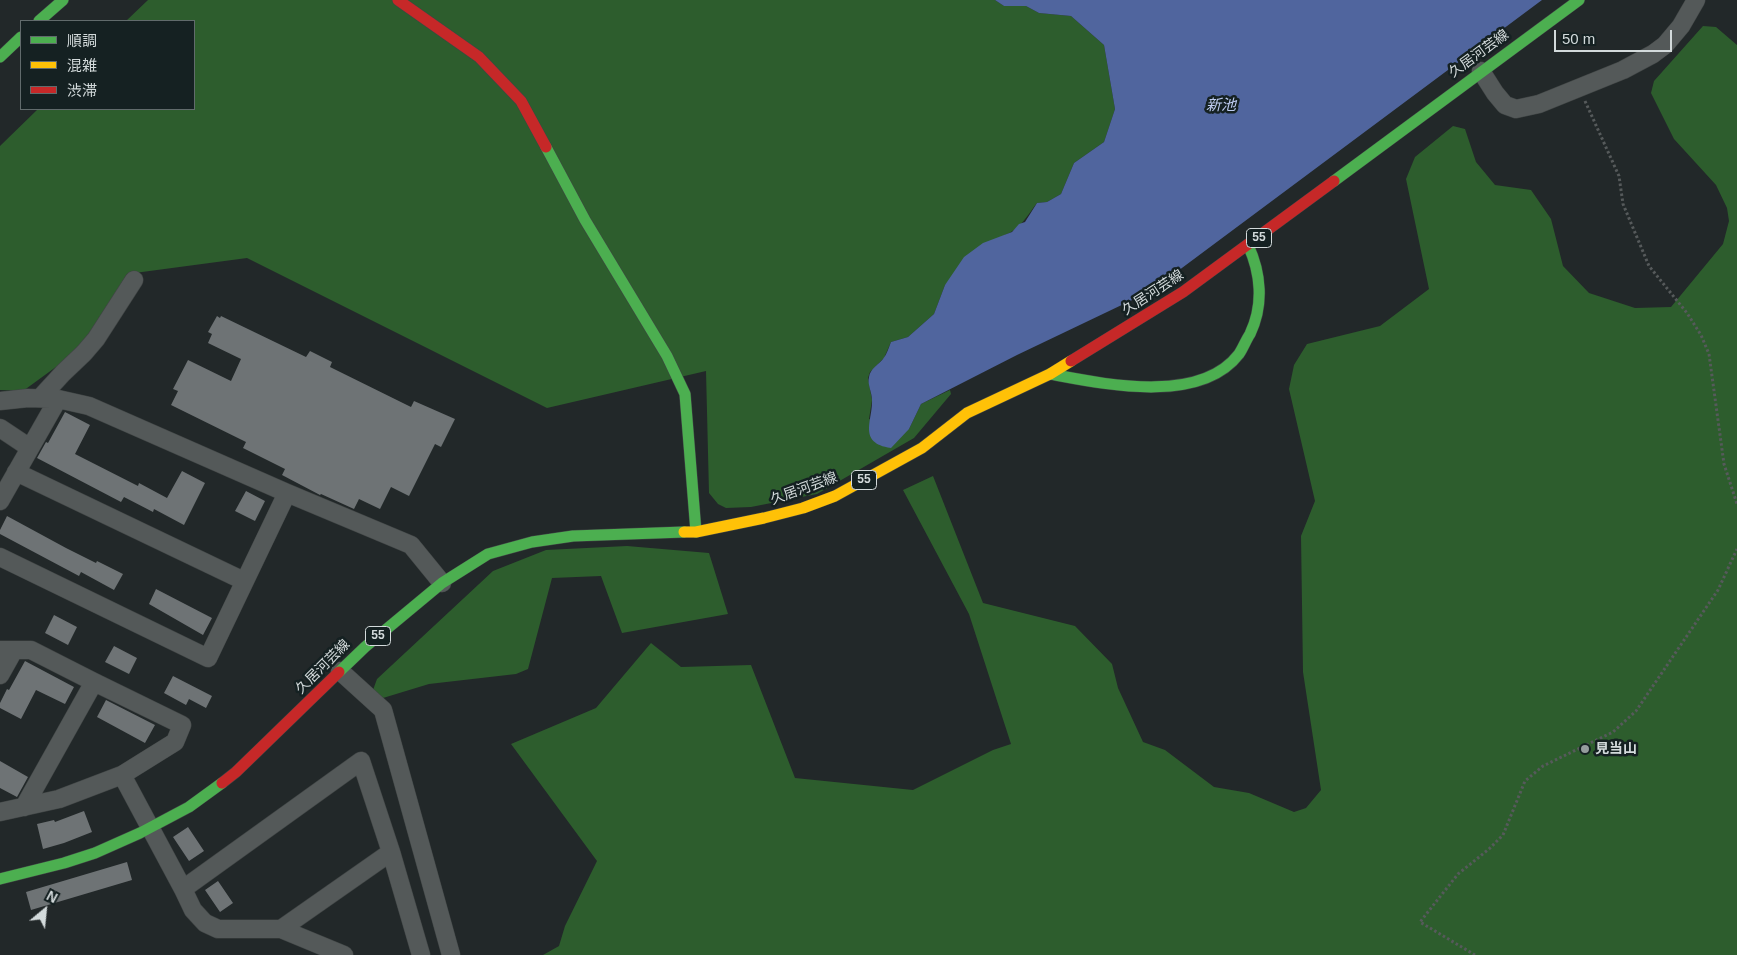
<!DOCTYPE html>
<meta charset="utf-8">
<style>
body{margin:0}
#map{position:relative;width:1737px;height:955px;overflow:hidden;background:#222829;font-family:Helvetica,"Noto Sans JP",sans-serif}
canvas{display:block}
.legend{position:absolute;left:20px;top:20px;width:175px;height:90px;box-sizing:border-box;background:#152122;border:1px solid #616b6c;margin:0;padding:6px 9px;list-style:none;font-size:15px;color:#d3dadb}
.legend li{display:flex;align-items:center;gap:10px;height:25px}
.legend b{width:25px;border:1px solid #616b6c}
.north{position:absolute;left:20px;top:885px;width:50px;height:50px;-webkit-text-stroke:4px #152122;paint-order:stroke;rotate:28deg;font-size:14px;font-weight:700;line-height:20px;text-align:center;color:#d3dadb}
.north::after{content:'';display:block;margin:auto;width:18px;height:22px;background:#d3dadb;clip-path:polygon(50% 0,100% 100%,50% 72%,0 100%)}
.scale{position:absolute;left:1554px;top:30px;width:118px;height:22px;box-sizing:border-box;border:2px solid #d3dadb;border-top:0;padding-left:6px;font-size:15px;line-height:18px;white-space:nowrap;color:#d3dadb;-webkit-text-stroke:4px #152122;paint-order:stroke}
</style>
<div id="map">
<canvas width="1737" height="955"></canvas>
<ul class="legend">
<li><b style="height:6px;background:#4caf50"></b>順調</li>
<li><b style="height:6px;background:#ffc107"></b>混雑</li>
<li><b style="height:6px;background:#c62828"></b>渋滞</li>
</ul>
<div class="north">N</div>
<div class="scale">50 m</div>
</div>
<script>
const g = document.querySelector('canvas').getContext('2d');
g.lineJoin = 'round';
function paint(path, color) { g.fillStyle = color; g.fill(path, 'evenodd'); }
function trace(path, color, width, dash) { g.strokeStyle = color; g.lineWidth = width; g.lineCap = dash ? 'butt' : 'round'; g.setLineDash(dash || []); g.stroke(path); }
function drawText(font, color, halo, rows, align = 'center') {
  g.font = font + ' Helvetica,"Noto Sans JP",sans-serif'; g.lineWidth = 5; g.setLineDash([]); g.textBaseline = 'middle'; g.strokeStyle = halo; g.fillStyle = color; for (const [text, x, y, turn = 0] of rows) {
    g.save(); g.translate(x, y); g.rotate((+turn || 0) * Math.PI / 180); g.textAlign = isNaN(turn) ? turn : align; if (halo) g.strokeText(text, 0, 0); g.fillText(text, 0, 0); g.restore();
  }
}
paint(new Path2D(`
 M148 0H995L1004 6H1026L1039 13 1071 16 1104 45 1115 109 1104 142 1074 163 1061 194 1047 202 1037 203C1027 216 1020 229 1005 235L945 285 934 314 908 337 891 342 884 358 870 372 868 378 872 400 869 419 909 429 921 404 950 390 951 394 914 438 817 494 751 507 726 508 718 504 709 493 706 371 547 408 247 258 127 274 82 348 23 391 0 390V146L38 109H194V21H126Z
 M1703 26 1716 27 1737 45V955H543L559 946 565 926 597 861 511 744 596 708 651 643 681 667 751 665 795 778 913 790 993 750 1011 744 969 614 903 490 933 476 983 603 1075 626 1112 664 1118 688 1143 742 1165 750 1214 787 1249 793 1294 812 1306 808 1321 790 1303 672 1301 536 1315 501 1289 389 1294 365 1307 344 1380 326 1429 289 1406 179 1415 157 1453 126 1465 129 1476 162 1495 185 1531 190 1551 219 1563 266 1589 293 1635 308 1671 307 1723 244 1729 221 1727 208 1716 185 1674 139 1651 93 1654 81Z
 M627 546 709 553 728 614 622 633 601 576 552 578 528 669 516 674 429 684 383 698 373 690 377 679 493 571 546 550Z`), '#2d5d2d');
paint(new Path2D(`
 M995 0H1542L1151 291 1017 355 921 404 909 429 891 448C857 443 873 420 872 400 872 392 867 384 869 377 870 369 878 365 883 359 887 354 889 347 891 342L908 337 934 314 945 285 964 257 983 243 1012 232 1019 224 1025 222 1037 203 1047 202 1061 194 1074 163 1104 142 1115 109 1104 45 1071 16 1039 13 1026 6H1004Z`), '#50659e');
paint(new Path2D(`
 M217 316 220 318 221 316 306 357 310 351 332 362 330 367 411 407 414 401 455 419 441 447 435 444 409 496 391 487 380 509 359 499 354 509 321 494 320 495 282 475 285 469 243 448 246 442 171 405 178 391 173 389 188 360 231 381 241 359 208 343 212 334 208 332Z
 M65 412 90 425 75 454 138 486 139 483 167 498 182 471 205 483 184 525 154 509 153 512 124 497 121 502 37 458 46 442 48 443Z
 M246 491 265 501 255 521 235 511Z
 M7 516 66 548 96 563 97 561 123 574 114 590 81 572 79 576 0 534V530Z
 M156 589 212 618 203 635 149 604Z
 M54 615 77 627 68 645 45 633Z
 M114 646 137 658 129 674 105 662Z
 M25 661 74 687 65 704 36 690 21 719 0 708V703L7 689 9 690Z
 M173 676 212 696 206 708 189 699 186 705 164 693Z
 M106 700 155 725 145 743 97 717Z
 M0 761 28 777 17 797 0 788Z
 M84 811 92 832 64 843 43 849 37 824 54 820 55 822Z
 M188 827 204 851 189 861 173 837Z
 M127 862 132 880 31 910 26 892Z
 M218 881 233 903 220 912 205 890Z`), '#6e7375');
const street = new Path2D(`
 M1481 71 1495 93 1505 105 1516 109 1539 104 1623 70 1653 54 1665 45 1681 26 1696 0
 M40 398 63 373 84 353 96 339 134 280
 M0 401 28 398 58 399 89 406 287 493 411 545 442 583
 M0 428 30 448
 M16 472 244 581
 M0 501 58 399
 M0 557 208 658 287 493
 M0 650H31L94 682 182 725 175 742 122 775 59 799 0 812
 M340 671 383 710 451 955
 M0 675 14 650
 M122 775 183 889 361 761 391 852 421 955
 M24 807 94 682
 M183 889 193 910 205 923 218 929H281L344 955
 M281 929 391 852`);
const fast = new Path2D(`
 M39 21 63 0
 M0 57 21 37
 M546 147 585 220 667 356 685 394 696 532
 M1334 181 1579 0
 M1050 374C1104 384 1200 405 1239 354 1243 348 1246 340 1250 334 1264 305 1261 273 1248 245
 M339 672 365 647 442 583 488 554 532 542 573 536 684 532
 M0 879 64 863 95 853 140 833 189 807 222 783`);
const slow = new Path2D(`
 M684 532H696L764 518 803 508 835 496 922 448 967 413 1050 374 1071 361`);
const jam = new Path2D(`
 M398 0 479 57 521 101 546 147
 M1071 361 1183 292 1334 181
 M222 783 236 772 339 672`);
trace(street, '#404545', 19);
trace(fast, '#404545', 12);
trace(slow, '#404545', 12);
trace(jam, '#404545', 12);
trace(new Path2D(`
 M1585 101 1619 176 1623 204 1649 266 1687 313 1701 335 1709 354 1724 464 1737 504
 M1475 955 1420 922 1458 874 1489 849 1503 835 1525 781 1543 766 1613 732 1636 711 1718 590 1737 549`), '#565a5b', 3, [2.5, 2.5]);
trace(street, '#545959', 18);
trace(fast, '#4caf50', 11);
trace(slow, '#ffc107', 11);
trace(jam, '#c62828', 11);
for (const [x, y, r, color] of [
 [1585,749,5,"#959c9d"]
]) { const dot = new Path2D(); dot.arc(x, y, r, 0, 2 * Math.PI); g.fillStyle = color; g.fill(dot); trace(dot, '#152122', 2); }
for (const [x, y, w] of [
 [1259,238,25],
 [864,480,25],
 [378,636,25]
]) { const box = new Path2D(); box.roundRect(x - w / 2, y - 9.5, w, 19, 4); g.fillStyle = '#152122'; g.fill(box); trace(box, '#d3dadb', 1); }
drawText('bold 12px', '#d3dadb', null, [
 ["55",1259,238],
 ["55",864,480],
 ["55",378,636]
]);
drawText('14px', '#d3dadb', '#152122', [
 ["久居河芸線",1479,54,-36],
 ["久居河芸線",1153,293,-33],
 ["久居河芸線",804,489,-20],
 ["久居河芸線",323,667,-45]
]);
drawText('bold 14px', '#d3dadb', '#152122', [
 ["見当山",1595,749]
], 'left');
drawText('italic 15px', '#beccf1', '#152122', [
 ["新池",1221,106]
]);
</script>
